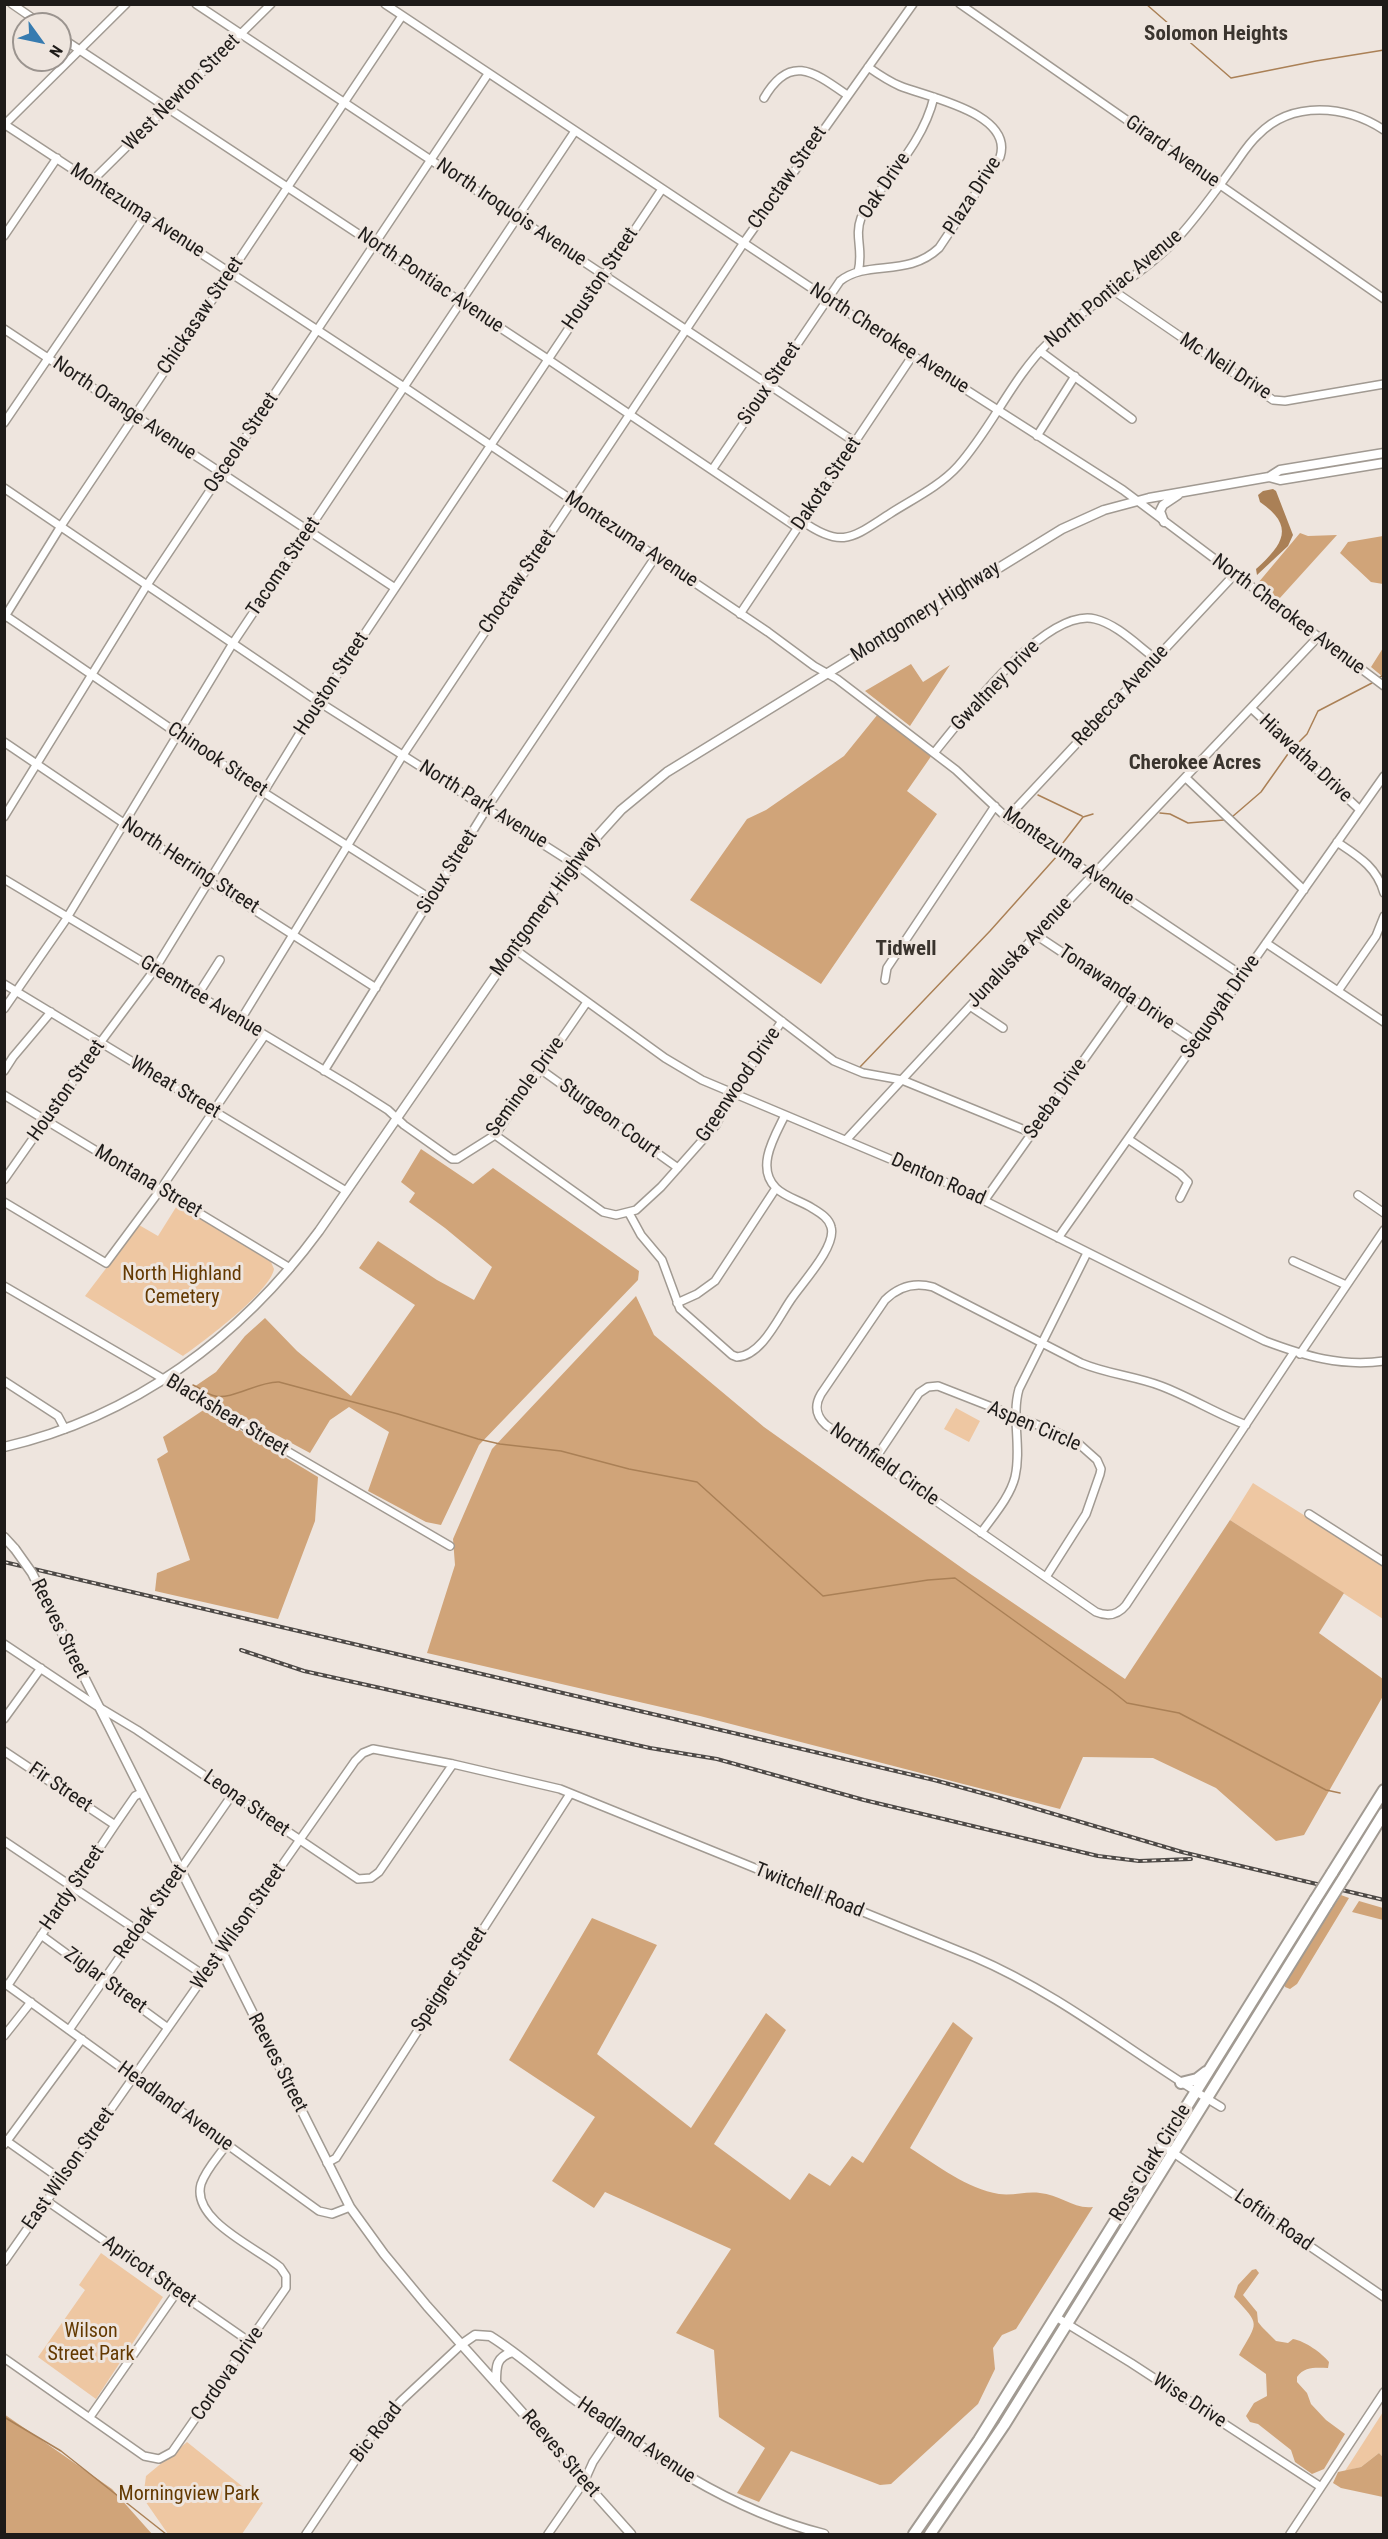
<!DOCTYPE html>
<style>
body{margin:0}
#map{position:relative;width:1388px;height:2539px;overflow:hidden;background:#eee5de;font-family:"Roboto Condensed",sans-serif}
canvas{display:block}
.frame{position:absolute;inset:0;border:6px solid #1e1b19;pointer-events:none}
.north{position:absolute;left:12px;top:12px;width:60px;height:60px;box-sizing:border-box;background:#eee5de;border:2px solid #9b948f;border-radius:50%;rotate:123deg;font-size:16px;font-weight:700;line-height:24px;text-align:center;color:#1e1b19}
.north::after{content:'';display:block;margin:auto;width:21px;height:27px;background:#367bb0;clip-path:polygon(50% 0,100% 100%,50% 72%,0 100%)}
</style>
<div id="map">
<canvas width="1388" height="2539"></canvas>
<div class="frame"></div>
<div class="north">N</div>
</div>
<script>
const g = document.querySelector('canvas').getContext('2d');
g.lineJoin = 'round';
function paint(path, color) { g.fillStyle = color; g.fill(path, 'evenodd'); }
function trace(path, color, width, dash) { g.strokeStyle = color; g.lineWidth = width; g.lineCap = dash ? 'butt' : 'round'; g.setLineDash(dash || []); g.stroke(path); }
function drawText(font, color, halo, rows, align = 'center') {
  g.font = font + ' "Roboto Condensed",sans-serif'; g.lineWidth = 6; g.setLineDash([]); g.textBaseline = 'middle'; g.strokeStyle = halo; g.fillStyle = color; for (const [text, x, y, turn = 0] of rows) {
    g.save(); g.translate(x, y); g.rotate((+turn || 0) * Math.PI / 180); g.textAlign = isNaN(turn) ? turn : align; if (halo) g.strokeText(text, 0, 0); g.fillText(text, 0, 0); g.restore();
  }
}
paint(new Path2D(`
 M178 1204 271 1262 274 1269C270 1292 203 1342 183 1356L85 1296 139 1225 158 1236Z
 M956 1408 980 1421 969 1442 944 1429Z
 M1253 1483 1383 1565V1619L1230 1520Z
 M101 2253 163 2297 96 2399 38 2357 85 2290 79 2285Z
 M1383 2412V2457L1379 2453 1361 2467 1345 2471Z
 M187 2442 263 2503 242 2534H168L143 2498 146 2476Z`), '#eec7a2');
paint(new Path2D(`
 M1300 533 1308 536 1337 535 1279 599 1258 583Z
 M1383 536H1384L1383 584 1371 582 1340 553 1348 542Z
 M1383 648V677L1371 667Z
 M911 664 923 682 950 665 910 726 865 691Z
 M878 714 932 755 907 791 937 814 821 984 690 900 747 819 766 810 844 756Z
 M421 1149 473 1184 493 1168 639 1271 638 1280 479 1445 441 1525 426 1522 368 1491 389 1432 349 1407 330 1420 310 1453 191 1389 216 1372 245 1336 265 1318 297 1351 351 1396 415 1305 359 1268 378 1241 437 1280 474 1300 492 1267 445 1228 409 1202 415 1193 401 1182Z
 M636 1296 654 1335 764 1427 969 1573 1125 1679 1230 1520 1344 1593 1319 1633 1383 1679V1696L1304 1835 1276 1841 1216 1788 1153 1758 1083 1757 1060 1809 700 1716 427 1653 455 1565 453 1539 492 1449Z
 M205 1409 318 1477 315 1521 278 1619 155 1591 157 1573 190 1560 157 1459 168 1452 163 1437Z
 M1341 1895 1349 1898 1297 1984 1290 1989 1285 1987V1983Z
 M1359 1901 1383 1908V1920L1352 1912Z
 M592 1918 657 1945 597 2054 691 2128 766 2013 786 2030 714 2144 790 2200 809 2173 830 2186 852 2156 863 2163 953 2022 973 2038 910 2148C937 2165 967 2189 999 2194 1013 2196 1027 2191 1040 2193 1059 2194 1075 2210 1093 2207L1016 2329 1002 2335 993 2348 995 2369 978 2404 891 2484 880 2485 791 2451 759 2502 737 2493 765 2448 719 2417 714 2350 676 2333 731 2249 605 2192 594 2208 552 2181 595 2117 509 2060Z
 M1256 2269 1259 2273 1243 2295 1257 2312 1258 2322 1262 2327 1276 2341 1288 2343 1293 2339C1305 2341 1322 2353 1329 2362L1328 2368C1316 2368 1305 2366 1297 2377V2382L1307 2393 1311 2404 1326 2420 1345 2434 1324 2469 1312 2474 1295 2462 1291 2450 1258 2424 1250 2422 1246 2416 1254 2403 1267 2396 1266 2374 1239 2355C1258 2321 1261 2326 1234 2297L1238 2285 1252 2270Z
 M4 2414 112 2489 152 2534H5Z
 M1379 2453 1383 2457V2497L1341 2488 1333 2483 1338 2472 1361 2467Z`), '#d0a479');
paint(new Path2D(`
 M1273 489 1276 491 1293 535 1288 546 1257 575 1256 569C1284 544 1295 526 1260 502L1258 495 1263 491Z`), '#aa8056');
trace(new Path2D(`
 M1146 4 1231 78 1316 61 1384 50
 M1380 677 1384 675
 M1296 745 1307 734 1318 711 1372 683
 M1038 795 1082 816
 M1160 813 1170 814 1188 823 1224 820
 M1232 817 1261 792 1290 751
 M1059 848 1083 817 1093 814
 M860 1067 990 931 1057 856
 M193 1385C200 1388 207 1394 215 1396 232 1400 259 1381 279 1382L398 1414 478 1439 500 1444 561 1451 629 1469 697 1482 823 1596 928 1580 955 1578 1112 1691 1127 1703 1179 1713 1326 1790 1340 1793
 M4 2417 61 2451 166 2534`), '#aa8056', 1.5);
const minor = new Path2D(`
 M12 4 41 24
 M196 4 855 442
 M385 4 918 359 1123 490 1384 686
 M960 4 1384 299
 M60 37 543 356 798 528
 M764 98C790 53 814 72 847 95
 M4 124 404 387 768 632 814 666 837 679 956 770 1007 818 1243 976
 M5 124 126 4
 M92 181 271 4
 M4 236 57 158
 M858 272C864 251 854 237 861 218 886 178 923 144 934 97
 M1114 291 1273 400 1285 401 1384 384
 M4 329 395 588
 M1040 351 1132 419
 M4 423 145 216
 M1037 436 1075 376
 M712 470 840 281C868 259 907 278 939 248L1000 157C1014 113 927 97 900 86 888 81 878 74 868 67
 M4 488 319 702 585 871 834 1061 863 1073 902 1080 1032 1133
 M802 521C843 550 853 537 891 513 913 499 940 486 958 466 992 428 1012 378 1049 342 1087 304 1136 280 1174 242 1196 219 1214 193 1233 167 1241 156 1248 144 1258 135 1292 100 1346 105 1384 130
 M740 614 913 355
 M6 616 263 792 431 899
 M4 618 61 526 402 16
 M1251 708 1360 810
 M4 742 209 881 376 988
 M934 753C962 719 1045 607 1095 619 1117 624 1138 646 1156 659
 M1186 778 1304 890
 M4 817 147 585 488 74
 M1007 818 1234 575
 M1337 842C1358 856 1377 867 1384 893
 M4 879 352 1087 388 1110 404 1125 452 1159H457L495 1135 587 1002
 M1036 935 1197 1042
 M1266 943 1384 1022
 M513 948 665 1058 702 1080 959 1188 1265 1341C1305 1356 1341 1367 1384 1361
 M885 980 887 968 995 806
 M4 984 346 1191
 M1338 991 1376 936 1384 916
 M197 996 220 960
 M970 1006 1003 1028
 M4 1009 65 921 233 643 575 131
 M240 1021 403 755 747 238 913 4
 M540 1069 678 1168
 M4 1071 13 1057 51 1012
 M324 1071 487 808 656 556
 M4 1095 290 1268
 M495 1135 603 1212 616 1215 636 1210 661 1187 716 1125 729 1098 782 1021
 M1128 1139 1180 1174 1188 1182 1180 1198
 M846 1140 1036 935 1318 637
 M4 1180 100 1043 155 969 319 702 662 189
 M1358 1195 1384 1213
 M984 1201 1129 996
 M4 1202 106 1263 158 1193 265 1035
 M629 1213 641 1235 662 1260 680 1309 732 1355 737 1357C762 1356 779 1316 792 1298 802 1283 837 1246 831 1227 829 1218 820 1213 812 1208 801 1201 785 1197 776 1188 755 1167 775 1136 785 1115
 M1058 1238 1384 776
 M1293 1261 1346 1285
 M4 1286 450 1546
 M677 1303 697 1294 715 1281 776 1188
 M1300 1354 1384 1230
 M4 1381 58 1416 65 1429
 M1246 1425C1217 1414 1190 1397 1161 1386 1135 1376 1107 1374 1081 1363L933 1287C915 1282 899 1286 885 1300L821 1394C814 1406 816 1416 826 1425L1096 1612C1108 1617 1118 1615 1126 1605L1294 1352
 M875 1459 919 1393 928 1387 938 1386 1058 1433 1079 1444 1097 1460 1101 1469 1100 1474 1086 1514 1046 1577
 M1309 1514 1384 1562
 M981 1533C993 1516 1010 1497 1015 1477 1022 1448 1011 1417 1019 1389L1087 1253
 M4 1644 97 1706 137 1730 358 1879 371 1878 379 1872 453 1764
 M4 1719 41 1668
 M4 1751 115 1825
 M4 1841 205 1976
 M41 1935 168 2028
 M4 1983 319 2211 332 2214 350 2207
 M8 1985 115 1825 135 1796 141 1793
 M69 2030 232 1795
 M4 2036 31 2002
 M4 2139 62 2180
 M4 2145 82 2039
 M1162 2145 1384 2297
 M327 2163 336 2158 570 1794
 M47 2201 250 2342
 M4 2262 355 1761 363 1753 373 1749 453 1764 560 1789 974 1957C1063 1995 1138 2058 1221 2107
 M1056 2317 1131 2363 1321 2487
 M4 2358 144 2456 159 2459 172 2452 286 2288V2276L280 2267C257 2248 191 2220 201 2184 206 2169 219 2156 227 2144
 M90 2417 177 2292
 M306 2534 379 2425 401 2401 462 2344
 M548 2534 584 2482 593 2462 616 2428
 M1290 2534 1384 2392`);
const major = new Path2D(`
 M1269 477 1280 480 1384 463
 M1164 522 1160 511 1163 505 1178 495
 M4 1447C134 1417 241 1337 319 1231L573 863 621 810 667 772 1062 529 1104 510 1149 498 1269 477 1280 470 1384 453
 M4 1537 15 1549
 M57 1623 350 2207 384 2254 427 2306 631 2534
 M462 2344 475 2335 490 2336C519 2354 544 2377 571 2397 650 2454 728 2510 824 2534
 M496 2382C496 2366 496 2357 513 2352`);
const highway = new Path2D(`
 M1332 1873 1384 1790
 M1345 1876 1384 1813
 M1181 2083 1197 2079 1206 2072
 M914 2534 979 2440 1315 1900
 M930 2534 1004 2425 1328 1903`);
trace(minor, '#a19a92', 10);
trace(major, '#a19a92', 11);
trace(highway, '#a19a92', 14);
trace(minor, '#fff', 7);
trace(major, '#fff', 8);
trace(highway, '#fff', 10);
const rail = new Path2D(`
 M4 1562 934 1780 1000 1798 1182 1852 1384 1900
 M241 1650 304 1671 650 1748 717 1759 864 1800 1098 1856 1139 1861 1191 1859`);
trace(rail, '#4d4946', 4);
trace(rail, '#eee5de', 1.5, [4.5]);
const majorBridge = new Path2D(`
 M15 1549 32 1573 57 1623`);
const highwayBridge = new Path2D(`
 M1315 1900 1332 1873
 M1328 1903 1345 1876`);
trace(majorBridge, '#a19a92', 11, []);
trace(highwayBridge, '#a19a92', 14, []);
trace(majorBridge, '#fff', 8);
trace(highwayBridge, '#fff', 10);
drawText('20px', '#1e1b19', '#eee5de', [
 ["West Newton Street",182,93,-45],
 ["Girard Avenue",1172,152,35],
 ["Choctaw Street",788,178,-55],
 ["Oak Drive",885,186,-56],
 ["Plaza Drive",973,196,-57],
 ["Montezuma Avenue",137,211,33],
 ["North Iroquois Avenue",511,213,34],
 ["Houston Street",601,279,-56],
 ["North Pontiac Avenue",430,281,34],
 ["North Pontiac Avenue",1114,289,-40],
 ["Chickasaw Street",201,316,-56],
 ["North Cherokee Avenue",889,339,33],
 ["Mc Neil Drive",1225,367,33],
 ["Sioux Street",770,384,-56],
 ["North Orange Avenue",124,409,34],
 ["Osceola Street",242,443,-56],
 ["Dakota Street",827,484,-56],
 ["Montezuma Avenue",631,540,34],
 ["Tacoma Street",284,567,-56],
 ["Choctaw Street",518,582,-56],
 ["Montgomery Highway",926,612,-32],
 ["North Cherokee Avenue",1288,615,37],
 ["Houston Street",332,684,-57],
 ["Gwaltney Drive",996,686,-46],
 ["Rebecca Avenue",1121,696,-47],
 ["Hiawatha Drive",1305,759,43],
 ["Chinook Street",217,760,34],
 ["North Park Avenue",483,805,32],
 ["Montezuma Avenue",1068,857,35],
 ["North Herring Street",190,866,33],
 ["Sioux Street",448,872,-58],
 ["Montgomery Highway",546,905,-54],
 ["Junaluska Avenue",1020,953,-47],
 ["Tonawanda Drive",1116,988,34],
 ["Greentree Avenue",201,997,31],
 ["Sequoyah Drive",1221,1007,-55],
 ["Greenwood Drive",739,1085,-56],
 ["Seminole Drive",526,1087,-54],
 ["Wheat Street",175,1088,31],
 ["Houston Street",67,1091,-55],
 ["Seeba Drive",1056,1099,-55],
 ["Sturgeon Court",609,1119,36],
 ["Denton Road",938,1180,24],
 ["Montana Street",148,1182,31],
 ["Blackshear Street",227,1416,31],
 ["Aspen Circle",1034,1427,23],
 ["Northfield Circle",884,1465,35],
 ["Reeves Street",59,1629,64],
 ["Fir Street",60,1788,34],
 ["Leona Street",246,1804,35],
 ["Hardy Street",73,1888,-56],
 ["Twitchell Road",809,1891,22],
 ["Redoak Street",151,1912,-55],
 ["West Wilson Street",239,1927,-55],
 ["Speigner Street",450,1980,-57],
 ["Ziglar Street",105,1981,36],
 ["Reeves Street",277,2063,63],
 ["Headland Avenue",175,2107,36],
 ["Ross Clark Circle",1151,2163,-58],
 ["East Wilson Street",69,2169,-55],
 ["Loftin Road",1273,2221,35],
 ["Apricot Street",149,2272,35],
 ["Cordova Drive",228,2374,-55],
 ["Wise Drive",1189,2401,33],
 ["Bic Road",377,2433,-52],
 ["Headland Avenue",636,2441,34],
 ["Reeves Street",560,2454,49]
]);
drawText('20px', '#633901', '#eee5de', [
 ["North Highland",182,1275],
 ["Cemetery",182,1298],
 ["Wilson",91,2332],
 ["Street Park",91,2355],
 ["Morningview Park",189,2495]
]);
drawText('bold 21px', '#3a342e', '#eee5de', [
 ["Solomon Heights",1216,35],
 ["Cherokee Acres",1195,764],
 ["Tidwell",906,950]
]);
</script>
